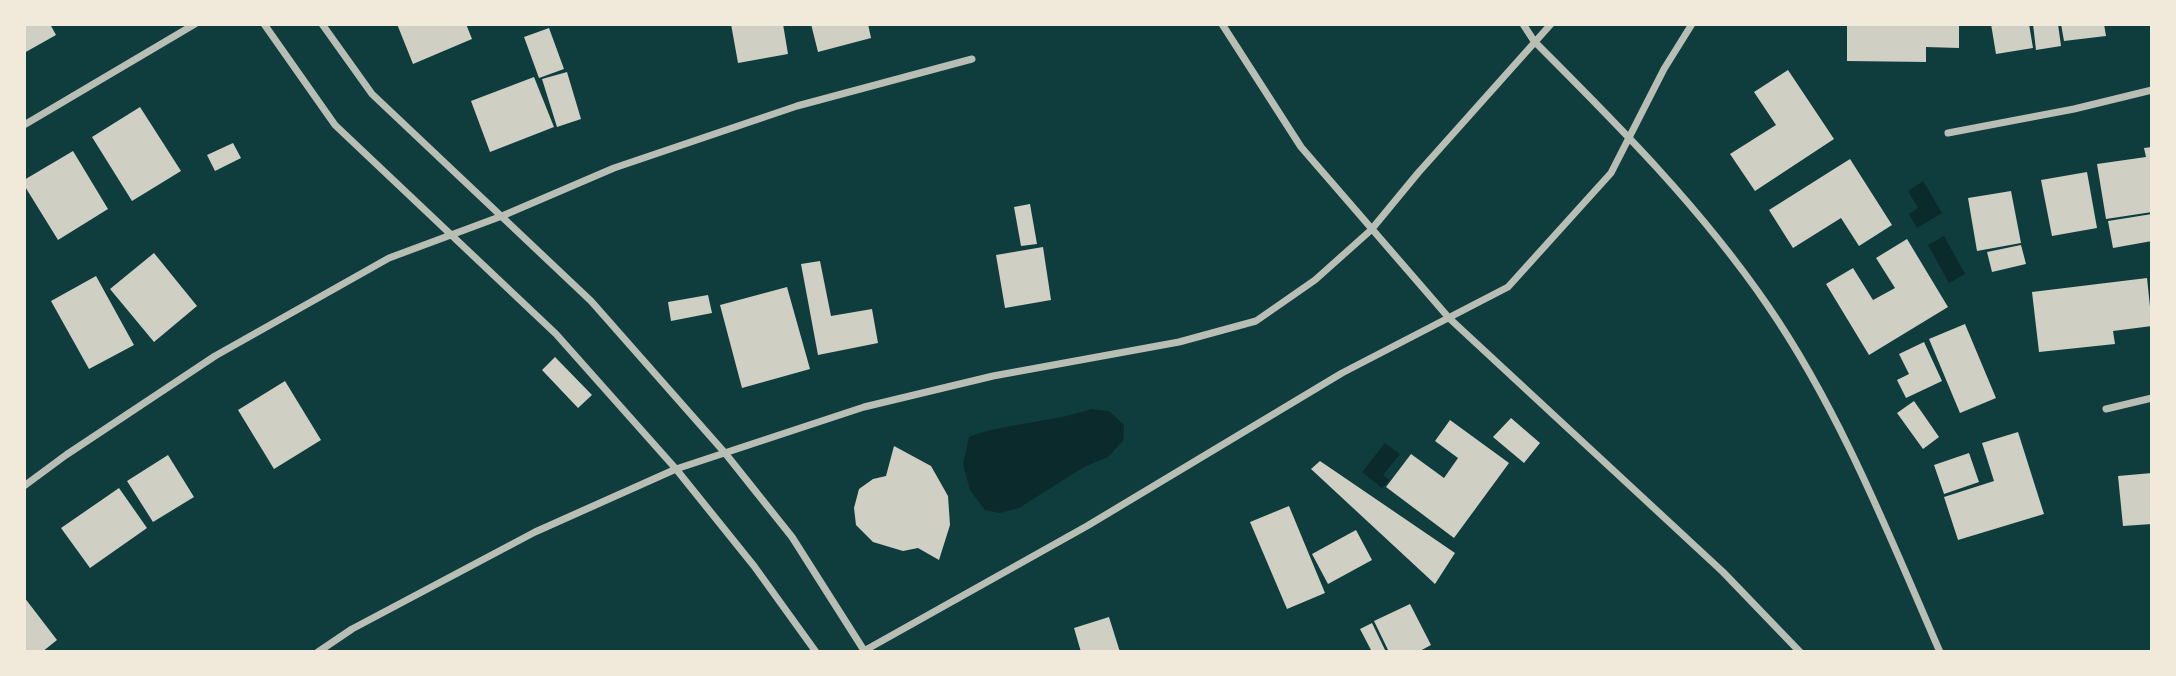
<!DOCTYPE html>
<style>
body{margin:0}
#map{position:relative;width:2176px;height:676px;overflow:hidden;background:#0f3d3e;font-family:Jost,sans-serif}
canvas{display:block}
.frame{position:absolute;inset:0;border:26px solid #f1e9da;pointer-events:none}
</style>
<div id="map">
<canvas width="2176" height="676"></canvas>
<div class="frame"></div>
</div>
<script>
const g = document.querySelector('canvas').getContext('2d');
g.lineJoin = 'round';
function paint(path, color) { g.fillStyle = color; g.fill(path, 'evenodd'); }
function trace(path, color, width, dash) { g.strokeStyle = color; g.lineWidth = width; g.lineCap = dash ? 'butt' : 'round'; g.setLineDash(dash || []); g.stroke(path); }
paint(new Path2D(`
 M1923 181 1942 213 1917 228 1909 214 1918 208 1908 191Z
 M1944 236 1965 274 1949 283 1928 245Z
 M1091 409 1109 411 1124 425 1123 441 1108 457 1084 467 1019 508 1000 513 985 510 970 490 963 464 969 437C1009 422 1051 423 1091 409Z
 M1385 443 1400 454 1383 475 1389 480 1382 488 1362 472Z`), '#0a2a2b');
paint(new Path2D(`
 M24 24H50L56 35 24 53Z
 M397 24H466L472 39 413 64Z
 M731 24H783L788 54 738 63Z
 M811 24H868L871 38 818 52Z
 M1847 24H1959V48L1926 47V62L1847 61Z
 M1991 24H2029L2033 48 1996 54Z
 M2033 24H2058L2061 46 2036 50Z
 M2061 24H2104L2106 36 2064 41Z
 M549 28 564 69 539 78 524 37Z
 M1788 70 1834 139 1755 191 1730 154 1776 125 1754 92Z
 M567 72 581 119 557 127 542 79Z
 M534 77 554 127 490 152 471 101Z
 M140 107 181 171 132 201 92 137Z
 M233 143 241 158 215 171 207 155Z
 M2152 147V212L2106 219 2097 164 2146 157 2144 148Z
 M73 151 108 209 58 240 24 185V180Z
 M1850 159 1892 225 1859 246 1841 218 1793 248 1769 210Z
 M2087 172 2097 228 2052 236 2041 180Z
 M2011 191 2021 243 1977 251 1968 198Z
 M1030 204 1037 244 1021 246 1014 207Z
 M2152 214V241L2113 248 2108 221Z
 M1907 239 1948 307 1869 355 1826 284 1853 268 1873 300 1895 288 1876 258Z
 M2021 245 2026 264 1992 272 1987 252Z
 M1043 247 1051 300 1005 308 996 255Z
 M154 253 197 306 154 342 110 289Z
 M820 261 831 316 872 309 878 343 818 355 801 264Z
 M96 276 134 345 89 369 51 301Z
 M2147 278 2152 326 2113 331 2115 344 2039 352 2032 292Z
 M787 287 810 369 742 388 720 305Z
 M708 295 712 313 671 321 668 302Z
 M1965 324 1996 398 1960 413 1929 339Z
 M1924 342 1942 381 1906 398 1897 380 1909 374 1899 354Z
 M555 357 592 395 578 408 542 370Z
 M285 381 321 440 274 469 238 410Z
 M1914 401 1939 437 1923 449 1897 413Z
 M1511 418 1540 443 1524 463 1493 437Z
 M1450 420 1509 463 1454 538 1386 487 1411 454 1444 478 1458 458 1435 441Z
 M2018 432 2044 514 1958 540 1944 497 1994 481 1982 443Z
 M894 446 931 466 948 496 950 525 939 560 918 548 903 551 873 542 856 525 854 508 859 489 873 479 886 476Z
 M1969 453 1979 482 1944 494 1934 465Z
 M168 455 194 497 153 522 127 481Z
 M1320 461 1455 553 1435 584 1311 469Z
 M2152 473V524L2123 526 2118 476Z
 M119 488 147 528 90 568 61 528Z
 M1289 506 1325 593 1287 609 1250 522Z
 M1356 530 1372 560 1328 584 1312 554Z
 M24 597 57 640 42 652H24Z
 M1410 604 1431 645 1418 652H1389L1374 621Z
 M1109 617 1120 652H1081L1074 628Z
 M1372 623 1386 652H1372L1360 629Z`), '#cfcfc3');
trace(new Path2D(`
 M264 24 335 125 556 334 676 469 754 566 816 652
 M322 24 372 94 591 301 725 453 792 537 865 652
 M1222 24 1301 147 1449 318 1723 572 1800 652
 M1523 24 1534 41C1618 125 1701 208 1768 306 1840 411 1889 535 1940 652
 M24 125 195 24
 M1948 133 2074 109 2152 90
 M2106 409 2152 398
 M24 486 66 455 215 356 389 258 502 216 614 168 797 106 972 59
 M318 652 352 629 535 532 676 469 864 407 993 376 1179 342 1256 321 1315 280 1371 230 1418 173 1551 24
 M862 652 1087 526 1342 373 1508 287 1611 173 1664 69 1692 24`), '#b8beb3', 7);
</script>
